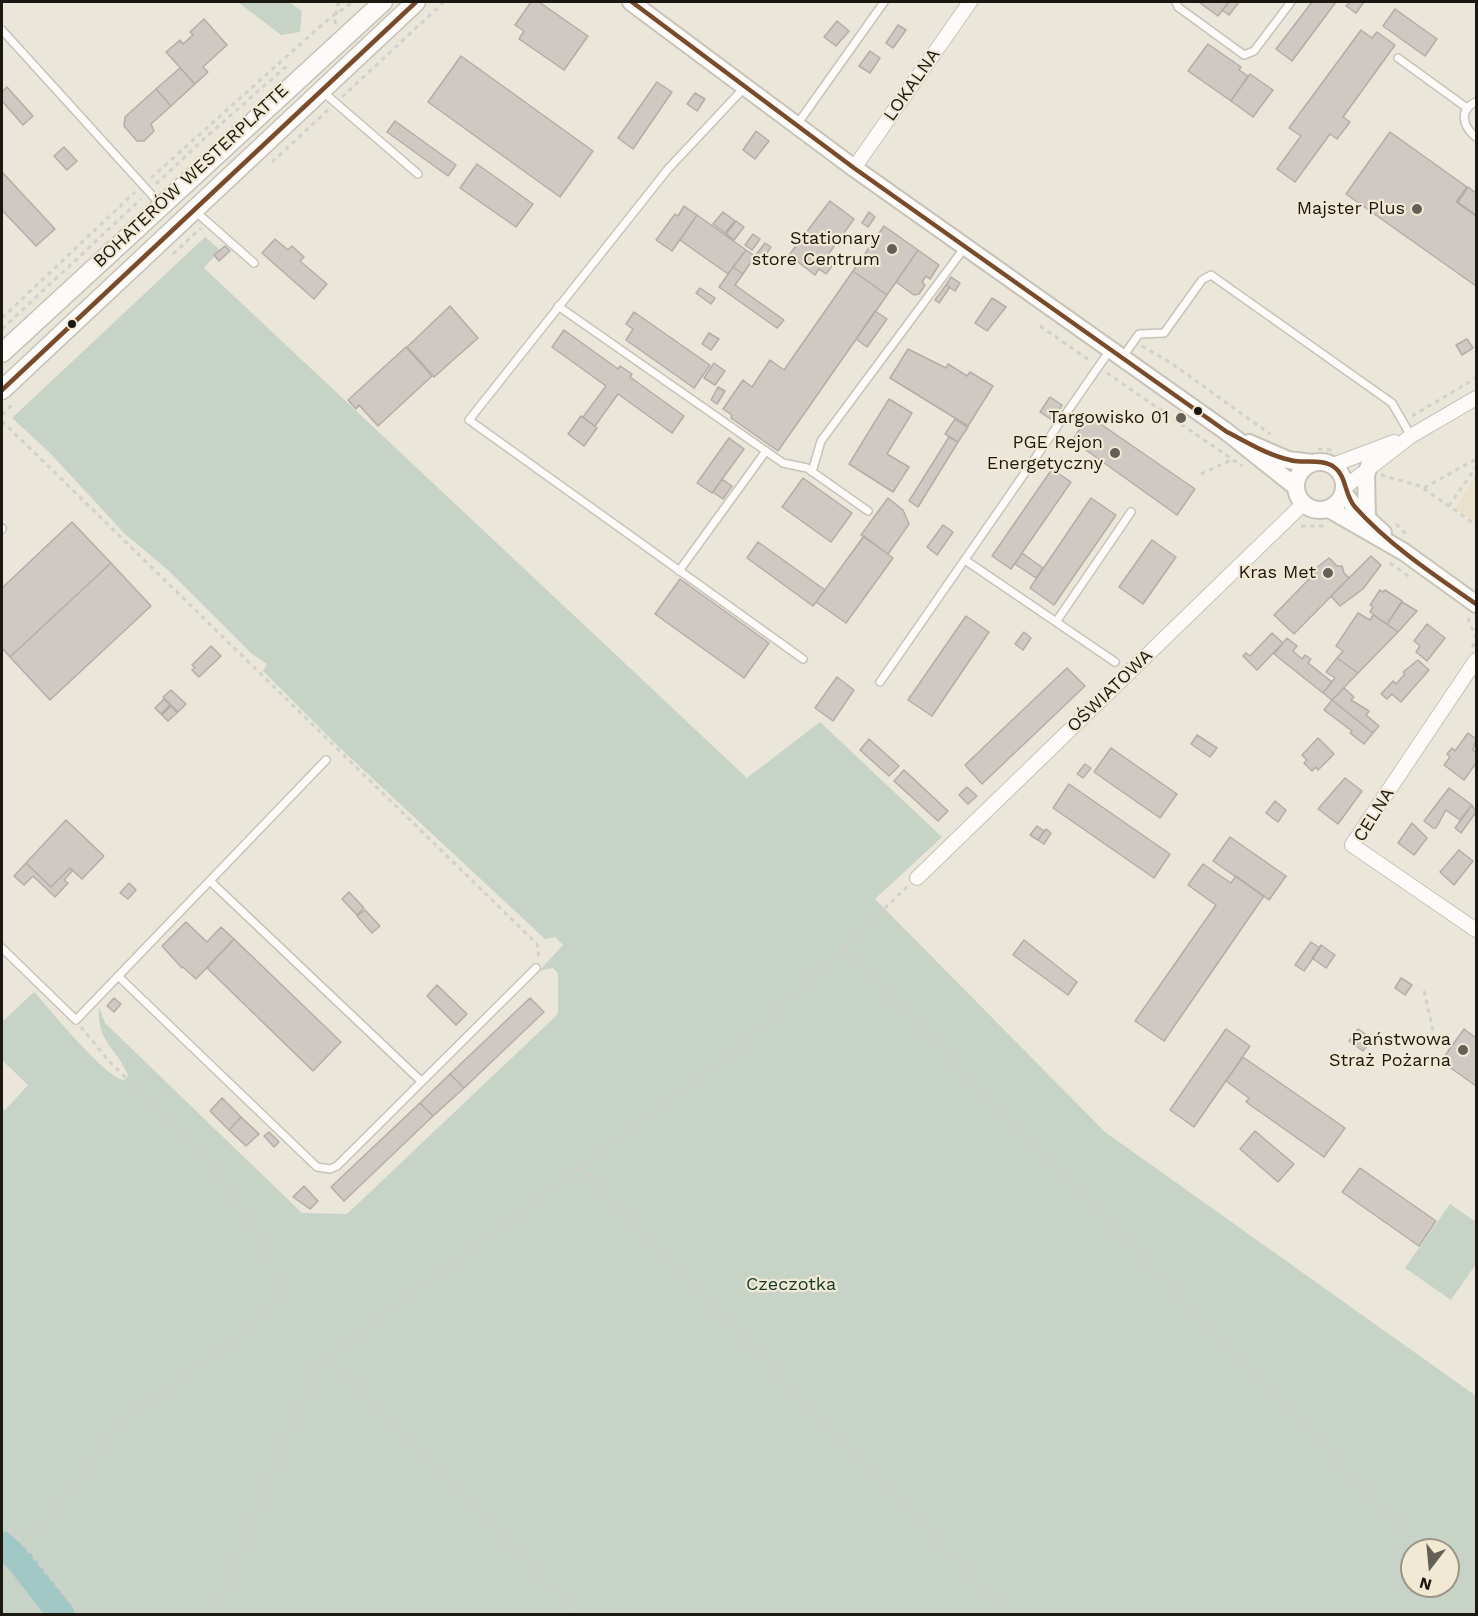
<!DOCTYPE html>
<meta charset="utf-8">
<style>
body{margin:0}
#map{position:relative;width:1478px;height:1616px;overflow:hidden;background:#ebe6da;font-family:"Work Sans",sans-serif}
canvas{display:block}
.frame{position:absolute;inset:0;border:3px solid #1a1810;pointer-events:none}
.north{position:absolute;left:1400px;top:1538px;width:60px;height:60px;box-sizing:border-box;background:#f1e9d4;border:2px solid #9b9586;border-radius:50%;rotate:196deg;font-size:16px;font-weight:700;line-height:24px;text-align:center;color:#1a1810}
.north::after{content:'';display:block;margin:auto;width:21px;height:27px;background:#636057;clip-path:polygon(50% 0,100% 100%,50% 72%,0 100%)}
</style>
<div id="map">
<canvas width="1478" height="1616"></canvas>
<div class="frame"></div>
<div class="north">N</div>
</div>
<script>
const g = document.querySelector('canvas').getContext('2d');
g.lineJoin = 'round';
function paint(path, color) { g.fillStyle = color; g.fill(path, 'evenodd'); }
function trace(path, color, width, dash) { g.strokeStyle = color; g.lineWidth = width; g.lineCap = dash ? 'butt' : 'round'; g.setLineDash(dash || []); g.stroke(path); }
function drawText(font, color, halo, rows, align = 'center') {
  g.font = font + ' "Work Sans",sans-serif'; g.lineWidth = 4.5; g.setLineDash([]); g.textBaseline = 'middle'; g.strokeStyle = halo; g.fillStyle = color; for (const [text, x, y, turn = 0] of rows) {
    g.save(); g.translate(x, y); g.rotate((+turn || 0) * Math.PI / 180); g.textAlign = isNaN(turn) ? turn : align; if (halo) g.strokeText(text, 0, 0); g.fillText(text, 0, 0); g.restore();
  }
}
paint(new Path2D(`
 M1476 475V523L1455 508Z`), '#e9e1cc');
paint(new Path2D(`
 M238 2H289L302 11 300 32 281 35Z
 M205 237 220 250 204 268 747 778 820 722 942 837 875 899 1105 1132 1476 1396V1614H2V1107L5 1110 28 1085 2 1060V1022L34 992C50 1009 105 1078 124 1080L128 1076C118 1048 96 1043 99 1007L105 1023 302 1213 347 1214 558 1014V973L553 968 539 971 563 945 555 937 545 939 340 748 263 671 267 664 252 654 169 571 124 533 50 453 12 418ZM1412 1550H1448V1586H1412Z
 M1450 1204 1476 1222V1264L1451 1300 1405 1268Z`), '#c6d3c6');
trace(new Path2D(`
 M2 1545 19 1560 61 1614`), '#a2c8c5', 27);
const building = new Path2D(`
 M531 2H539L588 36 564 70 519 39 524 31 515 25Z
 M1229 2H1239L1229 15 1222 10Z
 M1312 2H1336L1292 61 1276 49Z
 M1350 2H1364L1356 13 1346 6Z
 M1200 3V2H1229L1218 16Z
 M1395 9 1437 39 1425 56 1383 26Z
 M204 19 227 45 203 67 208 72 195 84 166 52 180 40 183 44 193 35 190 32Z
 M837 21 849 31 836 46 824 37Z
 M898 25 906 30 893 48 886 43Z
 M1361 30 1372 38 1377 32 1395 45 1343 117 1350 122 1337 139 1330 134 1295 182 1277 169 1301 136 1289 128Z
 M1208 44 1241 67 1239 70 1248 76 1231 101 1188 71Z
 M870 51 880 58 870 73 859 66Z
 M461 56 593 151 560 197 428 102Z
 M180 68 195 84 171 106 156 89Z
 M1250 74 1273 90 1253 117 1231 101Z
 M657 82 672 92 633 149 618 138Z
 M7 87 33 116 23 125 2 101V92Z
 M156 89 171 106 151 124 154 131 144 141H137L124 126 125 117Z
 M695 93 705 99 697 111 687 104Z
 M395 121 456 165 448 176 387 132Z
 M756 131 769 141 755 159 743 150Z
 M1390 132 1467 187 1456 202 1476 216V286L1346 194Z
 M64 147 77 161 67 170 54 156Z
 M477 164 533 204 516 227 460 188Z
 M2 172 55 229 36 246 2 210Z
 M1468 187 1476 193V215L1458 202Z
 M830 201 854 219 827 256 835 262 826 274 819 269 815 275 789 255Z
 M684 206 697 215 672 251 656 240 675 214 678 216Z
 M723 212 735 221 725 233 713 224Z
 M869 212 875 217 868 227 862 223Z
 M697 215 746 250 728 274 680 240Z
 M736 221 744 227 734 240 726 234Z
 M884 226 918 250 887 295 853 271Z
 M753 234 760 239 752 250 745 245Z
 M275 239 288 250 292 246 304 257 300 261 327 284 314 299 262 253Z
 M765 243 771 247 762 260 756 255Z
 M225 246 230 251 219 261 214 255Z
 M746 250 755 256 743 274 733 267Z
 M918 250 939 265 930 279 926 276 922 282 925 285 919 294 914 295 896 282Z
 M733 267 743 274 735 285 784 320 777 328 719 287Z
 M853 271 887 295 778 451 731 418 732 415 723 409 743 380 752 387 770 360 784 370Z
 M951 277 960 283 955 291 946 285Z
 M946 285 950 287 939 303 935 300Z
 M700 288 715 298 711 304 696 293Z
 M992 298 1006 307 987 331 975 323Z
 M450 306 478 338 434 377 407 347Z
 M875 311 887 319 867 347 856 339Z
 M634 312 710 365 694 388 626 340 633 329 626 324Z
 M564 330 618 369 620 366 632 374 630 377 684 416 672 433 618 394 595 426 583 417 606 386 552 347Z
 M709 333 719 339 711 350 702 344Z
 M1467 339 1473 348 1462 355 1456 345Z
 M406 347 432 376 378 426 359 405 356 409 348 400Z
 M908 349 946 368 948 364 967 376 970 372 993 386 968 426 890 378Z
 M714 363 725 371 715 385 704 378Z
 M718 387 725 391 717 404 711 400Z
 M1050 397 1062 405 1052 420 1040 412Z
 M889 399 912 413 887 454 909 467 893 492 849 464Z
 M581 416 597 428 584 446 568 434Z
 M1089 416 1195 489 1177 515 1072 440Z
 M955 419 968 427 958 442 945 434Z
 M949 437 958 442 918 507 909 501Z
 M729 438 744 449 712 493 697 483Z
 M1052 469 1071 482 1011 569 992 556Z
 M803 478 852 513 831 542 782 507Z
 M722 479 732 486 723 499 713 492Z
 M888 498 903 510 909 524 888 554 861 535Z
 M1091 498 1116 515 1054 605 1030 588Z
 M72 522 111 563 10 657 2 648V588Z
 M943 525 953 532 937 555 927 547Z
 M864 536 893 558 846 623 816 602Z
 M1152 540 1176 557 1143 604 1119 587Z
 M758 542 825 590 813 606 747 558Z
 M1022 553 1043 568 1036 578 1015 564Z
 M1371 556 1381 565 1363 589 1340 606 1331 596Z
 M1329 558 1337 566H1342L1344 573 1349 578 1294 634 1274 615 1316 572V568Z
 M111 563 151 606 50 700 10 657Z
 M680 579 769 643 744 678 655 614Z
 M1380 590 1383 592 1385 590 1402 601 1387 624 1370 612 1373 607 1370 605Z
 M1402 602 1417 611 1398 632 1387 624Z
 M1358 613 1370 620 1373 615 1398 632 1358 673 1337 658 1343 651 1336 646Z
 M966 616 989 632 932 716 908 700Z
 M1427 624 1445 638 1427 661 1416 652 1420 646 1414 641Z
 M1024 632 1031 638 1023 650 1015 644Z
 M1272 633 1283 643 1257 670 1243 656 1246 653 1250 656Z
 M1287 638 1297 646 1293 651 1302 659 1305 655 1311 659 1308 663 1332 682 1323 693 1274 654Z
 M211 646 221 656 199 677 192 670 195 668 192 665Z
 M1337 658 1358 673 1332 700 1323 693 1335 678 1326 672Z
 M1418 660 1429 670 1401 702 1392 694 1387 699 1381 694 1393 681 1396 684 1405 674 1403 672Z
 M1067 668 1085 686 982 784 965 765Z
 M837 677 854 690 833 721 815 708Z
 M1344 688 1354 697 1351 700 1369 711 1366 715 1379 726 1373 733 1332 700Z
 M171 690 186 704 178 712 163 697Z
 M164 699 170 705 161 714 155 708Z
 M1332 700 1373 733 1364 744 1350 733 1352 731 1324 710Z
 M171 706 177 713 168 721 162 715Z
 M1468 733 1476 739 1473 750 1476 753V763L1464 780 1444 765 1450 757 1447 754 1452 748 1455 751Z
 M1197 735 1217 748 1210 757 1191 744Z
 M1318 738 1334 754 1318 770 1316 767 1312 771 1304 763 1307 760 1302 755Z
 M869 739 899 766 889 776 860 750Z
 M1111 748 1177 794 1160 818 1094 772Z
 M1085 764 1091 768 1083 778 1077 774Z
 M904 770 948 811 938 821 894 781Z
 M1345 778 1362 791 1338 824 1318 809Z
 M1069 784 1170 854 1154 878 1053 808Z
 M967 787 977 796 968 804 959 795Z
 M1449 788 1472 805 1460 820 1446 810 1436 828H1433L1424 821Z
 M1275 801 1286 810 1278 822 1266 813Z
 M1472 805 1476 812 1461 833 1455 828Z
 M66 820 104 856 82 879 70 868 51 887 26 863Z
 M1412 823 1427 838 1414 855 1398 843Z
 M1037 826 1044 831 1038 840 1030 835Z
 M1046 829 1051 833 1044 844 1038 840Z
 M1230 837 1286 876 1269 900 1213 861Z
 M1459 850 1473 861 1454 885 1440 872Z
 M26 863 51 887 70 868 73 870 64 880 68 883 55 897 33 876 24 885 14 876Z
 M1203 864 1231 883 1236 876 1264 896 1164 1041 1135 1021 1216 905 1188 885Z
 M129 883 136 890 128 899 120 893Z
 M349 892 364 908 357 915 342 899Z
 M365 910 380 926 372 933 357 916Z
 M186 922 207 942 221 927 234 939 196 979 183 967 182 968 162 946Z
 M234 939 341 1042 313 1071 207 968Z
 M1024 940 1077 982 1068 995 1013 955Z
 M1311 942 1320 948 1304 971 1295 965Z
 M1321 945 1335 955 1326 968 1312 958Z
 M1401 978 1412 985 1405 995 1395 988Z
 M437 985 467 1014 456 1025 427 996Z
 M114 998 121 1004 114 1012 107 1006Z
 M530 998 544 1012 464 1088 450 1074Z
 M1226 1029 1250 1046 1194 1127 1170 1110Z
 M1358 1029 1372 1039 1363 1051 1349 1041Z
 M1464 1029 1476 1038V1086L1441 1061Z
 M1243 1057 1345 1128 1324 1157 1246 1102 1249 1098 1226 1081Z
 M450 1074 464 1088 433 1116 420 1103Z
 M222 1098 241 1117 229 1130 210 1111Z
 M420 1103 433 1116 344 1201 331 1187Z
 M241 1117 259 1134 246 1146 229 1130Z
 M1255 1131 1294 1164 1278 1182 1240 1149Z
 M269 1132 279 1142 274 1147 264 1136Z
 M1360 1168 1436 1221 1419 1246 1342 1192Z
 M304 1186 318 1201 310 1209 293 1197Z`);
paint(building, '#d0c8c2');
trace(building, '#b4ada7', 1.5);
const service = new Path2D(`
 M1176 2 1178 7 1244 55 1254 51 1291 2
 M2 30 160 204
 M1398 58 1467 108
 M744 88 668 169 469 420 803 659
 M323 92 418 174
 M1476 102C1458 110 1463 127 1476 137
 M796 126 884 2
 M196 212 254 263
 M558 306 783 463 807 468 868 511
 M1122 358 1139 334 1164 333 1202 280 1211 275 1392 403 1411 436
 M812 472 821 441 965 247
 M2 528V529
 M965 560 1115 662
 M679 571 766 451
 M1056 622 1131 512
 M880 682 1110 350
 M210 881 421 1081
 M2 948 76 1020 326 760
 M118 976 317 1167 330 1169 337 1166 536 968`);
const minor = new Path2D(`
 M854 168 970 2
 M1333 465 1394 442
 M1345 487 1411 436 1476 398
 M1476 660 1352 845 1476 930
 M917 878 1303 504`);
const tertiary = new Path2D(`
 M631 2 854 168 1227 432 1296 487
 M1249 443 1288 460 1312 463
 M1296 486a24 24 0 1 1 48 0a24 24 0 1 1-48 0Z
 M1344 493 1353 505 1383 533
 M1329 509 1404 552 1476 604
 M1367 518 1366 475 1369 466`);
const secondary = new Path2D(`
 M2 353 383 2
 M2 390 416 2`);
trace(service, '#c6c3b9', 10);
trace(minor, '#c6c3b9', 16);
trace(tertiary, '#c6c3b9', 20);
trace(secondary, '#c6c3b9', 21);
trace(new Path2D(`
 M335 24 337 5 342 2
 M342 97 444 2
 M272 162 329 109
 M151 178 332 16 353 2
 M156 184 206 137 289 64
 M173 254 201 228
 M2 318 135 192
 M1040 326 1089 360
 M2 329 141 199
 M1142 346 1171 363 1270 434
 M1107 373 1242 466
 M2 415 15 402
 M1412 416 1476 378
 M2 421 537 944 539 958
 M1318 449 1332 450
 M1201 474 1233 459
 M1381 475 1420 486 1476 525
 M1424 488 1476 459
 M1449 506 1476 467
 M1396 524 1406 534
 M1301 526H1325
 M1390 563 1411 578
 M1468 618 1476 639 1472 648
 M843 947 1423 1550
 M1424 991 1437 1048
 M580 1168 1008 1614
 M328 1356 577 1614
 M2 1524 23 1544 80 1614
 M23 1544 82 1478 97 1458 111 1433 127 1416 162 1396 196 1366 223 1351 272 1304 275 1278 267 1248 206 1157 108 1060 81 1027
 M1448 1575 1451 1578
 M214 1614 318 1364 734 1052 907 887`), '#d1d0cc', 3, [4.5, 4.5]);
trace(service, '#fcfbf9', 7);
trace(minor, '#fcfbf9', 14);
trace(tertiary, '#fcfbf9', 16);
trace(secondary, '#fcfbf9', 18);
trace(new Path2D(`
 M632 2 854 168 1227 432C1247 442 1267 455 1290 460 1303 464 1322 458 1334 467 1347 476 1344 495 1355 507 1389 545 1434 575 1476 604
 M2 390 416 2`), '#7a4b2a', 4.5);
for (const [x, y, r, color] of [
 [1417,209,6,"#636057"],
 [892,249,6,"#636057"],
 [72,324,5,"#1a1810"],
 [1198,411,5,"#1a1810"],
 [1181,418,6,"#636057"],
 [1115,453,6,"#636057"],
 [1328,573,6,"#636057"],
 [1463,1050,6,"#636057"]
]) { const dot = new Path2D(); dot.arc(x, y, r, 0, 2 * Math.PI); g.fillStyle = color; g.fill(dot); trace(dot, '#f1e9d4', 2); }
drawText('18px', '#1a1810', '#f1e9d4', [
 ["LOKALNA",912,85,-55],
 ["BOHATERÓW WESTERPLATTE",191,176,-43],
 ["OŚWIATOWA",1110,691,-44],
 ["CELNA",1374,815,-58]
]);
drawText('18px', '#1a1810', '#f1e9d4', [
 ["Majster Plus",1405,209],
 ["Stationary",880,239],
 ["store Centrum",880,260],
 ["Targowisko 01",1169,418],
 ["PGE Rejon",1103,443],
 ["Energetyczny",1103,464],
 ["Kras Met",1316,573],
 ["Państwowa",1451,1040],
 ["Straż Pożarna",1451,1061]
], 'right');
drawText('18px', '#113829', '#f1e9d4', [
 ["Czeczotka",791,1285]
]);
</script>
